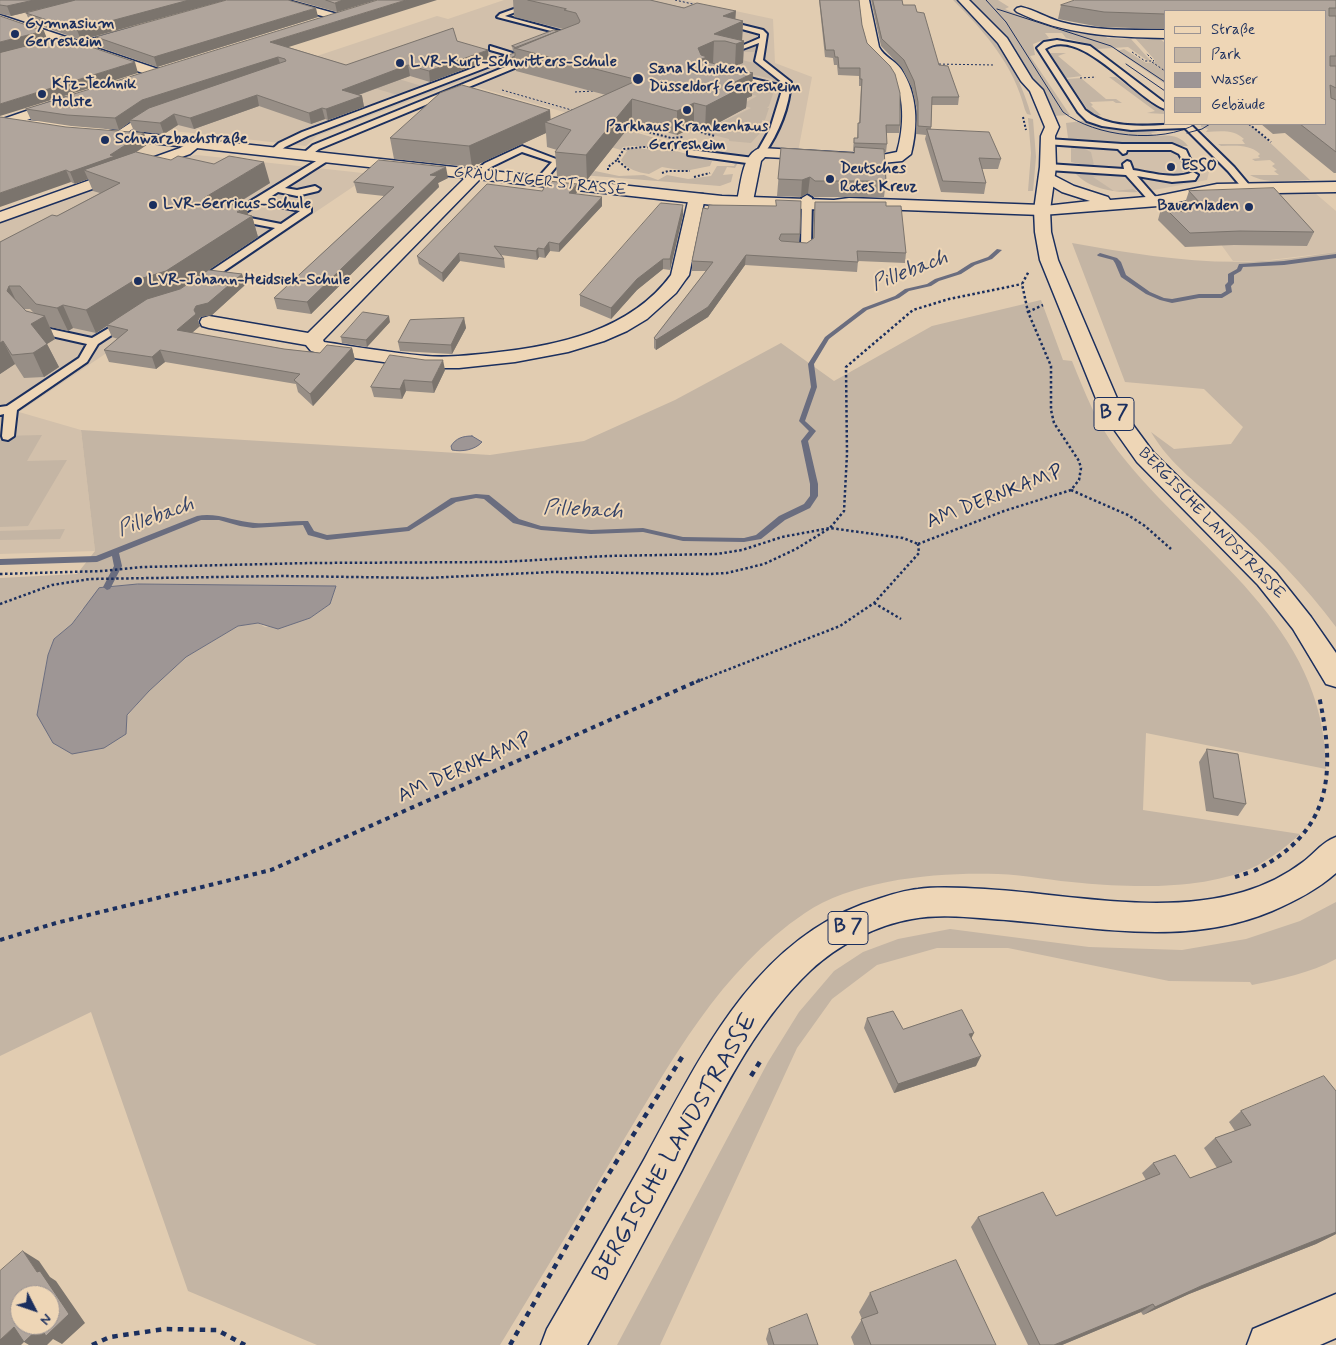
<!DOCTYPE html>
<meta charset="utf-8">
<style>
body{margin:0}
#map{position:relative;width:1336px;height:1345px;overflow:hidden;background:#e1ccb1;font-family:Mynerve,sans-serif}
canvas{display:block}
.legend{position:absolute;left:1164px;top:10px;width:162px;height:115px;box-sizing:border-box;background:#eed6b6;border:1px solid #9a9393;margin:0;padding:6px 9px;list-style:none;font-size:15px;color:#1b2f5e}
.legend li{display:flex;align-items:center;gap:10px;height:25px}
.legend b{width:25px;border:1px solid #9a9393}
.north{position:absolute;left:10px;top:1285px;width:50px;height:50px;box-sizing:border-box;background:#eed6b6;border:1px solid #9a9393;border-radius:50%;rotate:131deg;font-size:14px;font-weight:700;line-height:20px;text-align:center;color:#1b2f5e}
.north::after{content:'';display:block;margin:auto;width:18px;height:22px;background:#1b2f5e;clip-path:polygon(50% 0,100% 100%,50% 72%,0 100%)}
</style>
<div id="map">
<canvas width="1336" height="1345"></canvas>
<ul class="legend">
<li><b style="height:6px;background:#eed6b6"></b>Straße</li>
<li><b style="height:14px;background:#c4b5a4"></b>Park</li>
<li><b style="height:14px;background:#9e9695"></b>Wasser</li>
<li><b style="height:14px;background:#b0a59c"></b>Gebäude</li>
</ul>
<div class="north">N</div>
</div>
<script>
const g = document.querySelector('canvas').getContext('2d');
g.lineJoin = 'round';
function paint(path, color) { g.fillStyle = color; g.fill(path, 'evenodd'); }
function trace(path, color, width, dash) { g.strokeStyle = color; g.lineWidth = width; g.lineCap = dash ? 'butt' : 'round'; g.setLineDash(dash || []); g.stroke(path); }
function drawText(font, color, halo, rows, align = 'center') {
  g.font = font + ' Mynerve,sans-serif'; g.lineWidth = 4; g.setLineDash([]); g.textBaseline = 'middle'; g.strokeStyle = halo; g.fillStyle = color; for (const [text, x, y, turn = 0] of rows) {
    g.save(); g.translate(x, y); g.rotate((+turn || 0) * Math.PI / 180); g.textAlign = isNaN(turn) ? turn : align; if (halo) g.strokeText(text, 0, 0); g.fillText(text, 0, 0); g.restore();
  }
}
paint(new Path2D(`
 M504 0H684L773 19 775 63 812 77 798 152 741 157 725 156 637 131 634 132 459 82 317 136 306 146 113 124 437 16 448 19Z
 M1079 140 1174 142 1209 172 1207 180 1154 190 1113 191 1085 173Z
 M197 155 372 174 19 412 81 430 95 551 0 554V223L182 157Z
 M1315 193 1336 211V252L1262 261H1233L1191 203 1225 195Z`), '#d2c0ab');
paint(new Path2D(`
 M953 0H957C994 36 1017 65 1031 115L1027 114 1025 110C1014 65 985 32 953 0Z
 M969 0H998L1009 7 1005 9C1033 23 1074 33 1105 35L1107 38 1131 39 1150 60 1148 61 1128 47 1097 49 1085 43 1066 38 1062 33H1045L1049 38 1033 44 1035 55 1030 56 1070 115 1052 116 1015 48 1000 30Z
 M1135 38H1159L1165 43V84L1117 51 1124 49 1146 63 1155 62 1154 59Z
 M754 45 758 46 756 52H741L738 59 754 63 779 80 780 84 776 83 772 79 750 74 747 68 735 64 741 48 745 49Z
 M1050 53H1066L1058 56 1082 76 1066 78Z
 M392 77 425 87 401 96 367 86Z
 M1109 77H1116L1151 104 1165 111V114L1147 113 1155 111Z
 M1081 78 1106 99H1116L1122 103H1116L1113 101 1090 102 1093 105 1091 106 1101 115 1092 116 1067 79Z
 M749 85 770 90 773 94 769 106 767 108H769L765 120H762V122H765L760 133 751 143 729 141V139L702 132 751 108 741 105 757 96 750 94 760 89 747 86Z
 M1028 118 1033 119 1036 157 1033 191H1028L1031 153Z
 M1082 121 1112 129 1158 132 1151 133 1154 136C1168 135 1179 134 1188 146H1177L1173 143C1149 142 1088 146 1068 138L1066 123Z
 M606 124 701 151 741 157 735 168 727 167 723 175 733 174 731 182 720 186 569 174H591L595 171 619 176 644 175 658 180 667 175 688 179 711 176 717 166H734L735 164 683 150 632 146 623 147 621 150 600 144Z
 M1201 124H1250L1310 180C1291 180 1267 185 1250 175H1279L1274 171 1277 170 1272 166 1275 164 1270 160 1255 161 1252 159 1260 158 1258 156 1260 154C1249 144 1236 146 1221 146L1218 144H1245L1242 140 1244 139C1234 129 1220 131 1206 132L1208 129 1201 127Z
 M1081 147 1091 152 1094 165 1088 166 1071 162V148Z
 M629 148 676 151 712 161 710 166 685 171 662 167 649 174C637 172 628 170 621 160L627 151H625Z
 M1075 173 1101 174 1103 175 1093 177 1114 191 1133 189 1138 192C1116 193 1091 190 1075 173Z
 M1072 243C1134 254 1199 265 1263 261 1288 260 1312 255 1336 252V627C1305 585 1267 547 1229 512 1201 486 1170 465 1151 432L1174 449 1231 444 1243 427 1204 389 1125 382Z
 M1041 300 1063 360 1072 361C1085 393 1097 424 1118 451 1198 554 1325 623 1326 769L1146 733 1143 810 1300 834C1287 846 1274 856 1258 865 1210 890 1135 888 1082 883 1054 881 1026 875 998 874 938 872 855 879 805 913 720 970 671 1062 620 1146 580 1213 540 1279 500 1345H317L188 1291 91 1012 0 1056V578L77 574 95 551 81 430 490 455 584 441 675 400 781 343 834 381 932 326ZM138 584 336 586 330 604 310 618 265 627 258 623 238 626 186 657 149 691 127 716 37 715 48 655 54 639 72 624 82 609Z
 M42 435 27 461 67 460 28 526 0 527V436Z
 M65 529 60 539 0 540V531Z
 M1336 902V959C1310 973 1281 979 1252 985L1250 982 1169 981 1008 948H937L877 965 832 999 797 1048 660 1345H617L768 1062 799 1012 834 971 863 952 898 939 950 929 1089 947 1182 950 1246 939 1300 921Z`), '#c4b5a4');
const water = new Path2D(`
 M472 436 482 442C475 450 462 452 452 450L451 446C456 438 463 436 472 436Z
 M138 584 336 586 330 604 310 618 278 629 258 623 238 626 186 657 149 691 127 715 126 734 104 748 72 754 53 743 37 715 48 655 54 639 72 624 99 588Z`);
paint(water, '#9e9695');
trace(water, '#6a6d7f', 1);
paint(new Path2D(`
 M997 249 1002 250 992 259 975 265 961 274 939 281 931 286 909 291 899 298 867 310 829 339 814 364 817 387 805 421 816 431 808 441 818 484V496L810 508 785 520 761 539 744 542 683 541 643 532 591 534 541 530 513 523 484 499 476 498 456 502 409 531 327 540 308 535 303 525 253 528 240 526 219 520H201L119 553 122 566 110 589 107 590 103 587 114 566 112 556 97 562 0 565V559L96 556 197 516C217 512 235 522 255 523 271 524 288 521 305 521H308L314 531 327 535 407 527 451 498 476 494 489 495 519 519 541 526 591 530 643 528 683 537 744 538 756 535 779 516 804 504 810 496V484L801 441 809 431 799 421 811 387 808 364 825 337 863 308 895 296 905 289 927 284 935 279 957 272 971 263 988 257Z
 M1100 253 1117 258 1121 262 1126 275 1150 292 1164 298 1172 299 1199 294H1221L1226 291 1225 285 1228 282V274L1237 269 1239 264 1284 261 1336 254V258L1284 265 1243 267 1241 271 1234 275V283L1231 286 1232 292 1222 298H1199L1172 303 1160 300 1146 294 1121 277 1115 263 1113 260 1098 256 1097 255Z`), '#6a6d7f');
const service = new Path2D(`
 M539 0H548L505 16 574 35V37L497 17 500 14Z
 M722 20 763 30 767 34 763 60 791 82C789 107 779 133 764 154L757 152 770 129 782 90 729 76 734 72 737 75 783 86V83L755 61 759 43 743 49 739 47 760 38V34L720 23V21Z
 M1057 40 1090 46 1165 103V109C1135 98 1080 25 1045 49L1085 110C1113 133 1157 124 1190 124L1234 167 1250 186V190H1244L1228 171 1185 128 1131 130 1102 126 1087 121 1078 112 1037 48 1044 42Z
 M490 46 519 55 308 136 285 147 276 154 269 152 279 143 302 132 508 55 490 50Z
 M532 56 539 58 319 149 307 158 300 156 313 145Z
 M147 112 154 114 121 137H115V133Z
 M1048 139 1122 144H1172L1186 150 1192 163 1188 166 1185 165 1179 154 1171 150H1127L1126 153 1123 154 1118 149 1045 144V140Z
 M522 146 564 162 556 167 542 184 539 185 534 182 552 162 522 152 491 167 476 178 471 175 485 163Z
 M691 150 754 158 758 161 754 164 688 155V151Z
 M326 155 330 158 329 160 285 188 297 190 315 186 320 189 318 191 297 196 278 192 267 199 311 208V212L205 284H197L196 282 197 280 275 228 228 219V215ZM260 203 300 211 281 224 240 216Z
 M1127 161 1130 162 1133 170C1153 173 1175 180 1193 172L1198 175 1195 180 1172 182 1137 176 1159 201 1154 204 1151 203 1126 175 1048 170 1044 167 1048 164 1124 169 1123 164Z
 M807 195 812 198 811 248 806 251 784 249V245H801L802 198Z
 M126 318 132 321 130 323 98 344 87 362 17 410 14 436 8 440 3 439 2 436 4 414 0 415V407L7 406 79 358 87 344 38 333 28 322 30 320H38L46 328 92 338Z`);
const minor = new Path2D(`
 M269 0H287L341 15 343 17 337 20 270 2Z
 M859 0H869L879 47C884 57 895 60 901 69 918 94 918 126 911 154L902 161 882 163 765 157 761 161 753 201 751 204H739L737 201C741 185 742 152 761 148L882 155 897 152C904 128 906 93 890 72 883 63 873 60 868 50 861 35 861 17 859 0Z
 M1021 7C1035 10 1047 18 1061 22 1095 31 1130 30 1165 30V38C1113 37 1064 35 1017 12L1015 10 1017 8Z
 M0 15 81 42 133 28 137 30 139 32 137 34 93 47 161 70 162 73 156 77 151 76 0 22Z
 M64 98 69 99 71 102 69 105 13 125H3L1 122 3 119Z
 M195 140 200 141 202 144 190 154 0 222V212L180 148Z
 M476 170 481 172 484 175 481 178 323 340 324 342C358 347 392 353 426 356 448 358 470 355 491 353 557 346 630 331 671 275L689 197 691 194H703L705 197 689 275 686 279 676 293 647 319 627 331 604 341 568 352 515 362 459 368H427L318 353 311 351 306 345 209 328 202 326 200 322 202 318 209 316 308 333 471 172Z
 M1047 172 1074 186 1108 197 1110 200 1158 196 1217 184 1336 182V192L1217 194 1158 206 1042 215 1036 213 1034 210 1036 207 1090 201 1062 192 1042 180 1039 177 1042 174Z
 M1336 1294V1338L1320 1345H1247L1253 1329Z`);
const secondary = new Path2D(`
 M26 120 80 123 113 130 722 196 834 200 849 198 1042 205 1048 207 1050 210 1048 213 1042 215 849 208 834 210 722 206 115 139 80 131 21 127 19 124Z`);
const primary = new Path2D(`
 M958 0H969L1007 38 1032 79 1043 90 1059 127 1055 136 1056 167 1050 210 1051 232 1058 260 1122 410 1153 452 1276 573 1311 617 1336 653V687L1326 684 1293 629 1258 585 1137 462 1101 411 1040 260 1035 232 1034 210 1040 167 1041 136 1045 127 1030 91 1021 81 998 43Z
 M1336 837V873C1317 890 1295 901 1272 911 1182 949 1086 925 992 919 966 917 938 914 912 919 876 925 838 945 811 970 753 1025 718 1100 682 1170 651 1229 619 1287 587 1345H541L547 1329C580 1272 613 1215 645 1158 699 1060 751 946 863 904 881 898 899 891 918 889 940 886 963 888 985 889 1070 894 1160 916 1243 892 1264 886 1286 875 1303 862 1315 853 1322 842 1336 837Z`);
trace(service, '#1b2f5e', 4);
trace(minor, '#1b2f5e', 3);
trace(secondary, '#1b2f5e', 3);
trace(primary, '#1b2f5e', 3);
trace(new Path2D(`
 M675 0 697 5
 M1132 52 1145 61H1154L1146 53
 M1152 62 1165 71
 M935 64 994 65
 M1080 78 1096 77
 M502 90 575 111
 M575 92 594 91`), '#1b2f5e', 1, [2, 2]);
trace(new Path2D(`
 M1023 117 1026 130
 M1249 124 1271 142
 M626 126 671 138 683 137
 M689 129 715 136
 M608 170V167L617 160
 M629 170 617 160 624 149 644 147 674 150
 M662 173 668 171H690
 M694 177 710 173`), '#1b2f5e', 2, [2, 2]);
trace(new Path2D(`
 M1028 312 1043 305
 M1071 490 1128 515 1145 526 1171 549
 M918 544 1004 511 1071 490 1079 480 1081 468 1079 461 1054 423 1051 410V366L1028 312 1022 284 1029 271
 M0 574 103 571 143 567 310 563 501 562 607 556 717 554 742 550 782 537 830 528 903 538 918 544
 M874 603 901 619
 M0 604 52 585 90 579 282 576 426 578 552 572 709 574 727 573 764 564 796 549 830 528 844 511 847 454 846 367 913 310 949 299 1022 284
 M696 682 840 626 874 603 919 553 918 544`), '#1b2f5e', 2.5, [2.5, 2.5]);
trace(new Path2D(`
 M1254 871C1332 832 1336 774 1319 696
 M1235 877 1248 873
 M0 940 56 923 271 870 700 680`), '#1b2f5e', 4, [4.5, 4.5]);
trace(new Path2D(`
 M751 1076 761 1060
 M92 1345 110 1337 165 1329 217 1330 245 1345
 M510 1345 598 1191 684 1054`), '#1b2f5e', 4.5, [5.5, 5.5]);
paint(service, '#eed6b6');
paint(minor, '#eed6b6');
paint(secondary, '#eed6b6');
paint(primary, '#eed6b6');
trace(new Path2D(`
 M986 0 1006 22 1063 112C1095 137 1161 144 1196 124
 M997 9 1111 46 1165 82
 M1126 64 1165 91
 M1187 133 1202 129 1210 124`), '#1b2f5e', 1);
paint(new Path2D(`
 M0 0H226L81 40 30 22 26 13 61 4 11 16 0 14Z
 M294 0H376L337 12Z
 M513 0H650L743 21 742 40 744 41 743 63 735 66 724 63H712L752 96 747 98 746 108 705 130 694 127 677 135 632 123 587 180 557 176 555 152 557 150 547 147 546 133 472 167 394 159 390 138 551 120 606 95 516 71 515 61 501 67 497 65 496 60 515 53 513 51 512 46 563 29 514 17Z
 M819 0H859L862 25 867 43 900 125 899 133H886L887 144 886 152H884L886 181 884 197H814L808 193 801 197 777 196 781 148 854 153V151H853L854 138H857L858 123H859L861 86H859V76L838 75 837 65H834L833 58 825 57Z
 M871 0H902L903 5 917 12 939 65 959 97 958 105H932L931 129 1001 159 998 169H982L986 183 984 194 941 192 925 139 926 135 916 134 917 110 912 88 902 68 881 46Z
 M1336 0V173H1334L1285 133 1273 134 1261 124H1325V11H1165V29L1100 27 1058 19 1061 5Z
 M318 17 157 67 99 47 96 37Z
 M457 41 489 60 430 82 410 76 359 95 362 96 364 107 328 120 325 119 311 124 259 106 194 129 178 125 164 134 134 131 130 122 119 130 71 126 31 120 26 109 288 47 346 65Z
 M0 117 148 144 135 153 270 183 235 205 246 207 248 215 252 216 258 237 209 270 242 274 245 285 212 315 200 317 198 321 200 326 192 333 284 349 320 353 352 348 355 360 313 406 298 392 296 384 165 362 156 369 109 362 104 350 118 339 112 337 107 326 96 333 73 328 68 331 50 327 55 339 47 344 59 367 44 377 24 378 15 364 0 374V242L57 216 100 193 93 191 88 179 75 184 71 182ZM23 309H30L35 314 26 311Z
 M448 178 438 183 439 187 311 314 277 309 274 298 384 196 357 193 354 182Z
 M542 191 577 192 576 194 602 206 559 252 550 251 545 258 539 257 537 260 501 255 504 259 505 268 460 261 443 282 419 264 417 256Z
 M1189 191 1314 232 1307 246 1234 245 1185 247 1158 220 1162 205 1178 211 1184 212 1185 207 1184 206Z
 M815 202 886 206 906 253 905 263 858 261 857 272 745 265 708 317 656 350 654 348V338L706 271H692V261L703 208 800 234 799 243H807L813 239Z
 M683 215 670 270 663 269 637 290 611 319 580 306V295Z
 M464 318 466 328 452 354 400 351 398 342Z
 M390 322 367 347 342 343 341 337Z
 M445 370 434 393 406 391 402 399 374 397 371 387Z
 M1207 749 1246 804 1238 816 1206 811 1199 762Z
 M867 1018 903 1029 971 1038 976 1066 894 1093 864 1028Z
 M1336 1091V1234L1316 1244 1189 1294 1143 1315 1141 1312 1062 1345H1028L971 1227 978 1217 1056 1216 1146 1180 1142 1173 1153 1163 1190 1178 1217 1168 1204 1148 1215 1138 1235 1131 1229 1122 1241 1111Z
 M870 1293 996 1345H854L851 1337 862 1319 859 1312Z
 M769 1329 818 1345H768L766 1339Z`), '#978e86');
paint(new Path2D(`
 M34 0H76L11 16 7 6Z
 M189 0H226L81 40 77 30Z
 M343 0H376L337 12 335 3Z
 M406 0H437L273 52 270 42Z
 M316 8 318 17 157 67 154 57Z
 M736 11 735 24 743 21 742 42 744 41 743 63 735 66 736 44 725 41H714L713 63 707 66 699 83 698 48 714 34 723 16Z
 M44 31 48 41 0 53V42Z
 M488 50 489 60 430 82 429 71Z
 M515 56V61L501 67V62Z
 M278 57 281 67 130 120V122L119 130 115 118 142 100Z
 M135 62 138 73 0 116V104Z
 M408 65 410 76 344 100 342 90Z
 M753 73 752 96 747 98 746 108 705 130 706 106 735 82Z
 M257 95 259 106 194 129 190 118Z
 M362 96 364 107 328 120 326 109Z
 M632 99V123L587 180 586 155Z
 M694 103V127L677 135V111Z
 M322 108 325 119 311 124 309 113Z
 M550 110 551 124 545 122 546 133 472 167 469 146Z
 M174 114 178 125 164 134 160 123Z
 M144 133 148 144 118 164 84 170 88 179 75 184 70 172 110 155Z
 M264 162 270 183 211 219 204 198Z
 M446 167 448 178 438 183 439 187 311 314 307 302 430 175Z
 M66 170 71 182 0 207V193Z
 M810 177 808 193 801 197 802 180Z
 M577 184V192L570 202 569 193Z
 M602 197V206L559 252V244Z
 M683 205V215L670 270V259Z
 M246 207 249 218 252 216 258 237 174 293 142 303 96 333 86 310Z
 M549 242 550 251 545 258 544 249Z
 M538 248 539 257 537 260 536 251Z
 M459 253 460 261 443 282 442 273Z
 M746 255 745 265 708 317 656 350V340Z
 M663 259V269L637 290 611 319V308L637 279Z
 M242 274 245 285 212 315 200 317 198 321 200 326 181 342 177 330 194 310 196 306Z
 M9 286 20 309 7 291Z
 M63 305 73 328 68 331 57 308Z
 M45 316 55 339 42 347 31 324Z
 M389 316 390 322 367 347 366 340Z
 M464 318 466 328 452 354 451 345Z
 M3 341 15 364 0 374V343Z
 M47 344 59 367 44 377 33 353Z
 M352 348 355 360 313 406 310 394Z
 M160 350 165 362 156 369 152 357Z
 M443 360 445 370 434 393 432 382Z
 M404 380 406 391 402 399 400 389Z
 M974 1033 969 1043V1034Z
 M981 1056 976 1066 894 1093 898 1084Z
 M1336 1232V1234L1316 1244 1189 1294 1143 1315 1155 1307 1201 1286Z
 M23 1251 39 1261 50 1277 56 1281 85 1323 62 1344 53 1339 47 1345H29L24 1342 21 1345H0V1340L14 1327H40L37 1272Z
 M1153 1304 1141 1312 1062 1345H1054Z`), '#7b746d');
const building = new Path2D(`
 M0 0H34L7 6 0 5Z
 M76 0H189L77 30 26 13Z
 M227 0H288L316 8 154 57 96 37Z
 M326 0H343L335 3Z
 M378 0H406L270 42 346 65 453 28 457 41 488 50 429 71 408 65 342 90 362 96 326 109 322 108 309 113 257 95 190 118 174 114 160 123 130 120 149 108 286 61 285 59 278 57 142 100 115 118 67 115 26 109Z
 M528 0H650L684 8 697 3 736 11 723 16 743 21 714 34 744 41 736 44 725 41H714L698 48 701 55 707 57 699 60 753 73 735 82 747 85 706 106 694 103 677 111 632 99 586 155 555 152 571 130 545 122 638 80 514 48 579 23 580 21 576 13 564 10 566 9Z
 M820 0H859L862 25 867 43 890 66 895 74 900 93V125H886L887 144 854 143V138H858V123H860L862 79H860V68H839L838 57H835L834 50H826Z
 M873 0H902L903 5H915L917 12 924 13 939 65 948 66 959 97H932L931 127 918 126V102L914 81 904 60 882 39Z
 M1075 0H1336V8H1329V16H1336V56H1330V66H1336V88L1330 85 1331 98 1336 100V152L1300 124H1325V11H1165V14L1104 12 1061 5Z
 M0 16 44 31 0 42Z
 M554 30 558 31 517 48 512 46Z
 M62 37 135 62 0 104V53Z
 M515 53V56L501 62 496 60Z
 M462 85 550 110 469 146 390 138 440 93Z
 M0 117 66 127 144 133 110 155 115 156 70 172 66 170 0 193Z
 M927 129 989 132 1001 159 979 158 986 183 943 181Z
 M855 147 884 149 886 181H815L810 177 802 180 778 179 781 148 854 153Z
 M136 152 171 160 178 156 214 164 229 156 264 162 204 198 246 207 237 212 252 216 166 271 133 281 86 310 63 305 57 308 36 304 20 286H9L7 291 26 311 45 316 31 324 47 344 33 353 12 355 3 341 0 343V242L52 215 57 216 120 183 84 170Z
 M379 160 446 167 430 175 437 176 307 302 274 298 394 187 354 182Z
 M548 181 577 184 569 193 602 197 559 244 549 242 544 249 538 248 536 251 494 246 504 259 459 253 442 273 417 256 487 184 542 191Z
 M1274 188 1314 232 1240 231 1190 233 1162 205H1172L1178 211 1185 212 1187 210 1186 204H1201L1189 191Z
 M776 200 801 201 800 234H781L779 239 781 241 807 243 814 238 815 202H886V206H901L906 253 857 251 858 262 746 255 708 307 656 340 654 338 713 262 692 261 703 208 708 209 709 205 776 206Z
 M661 203 683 205 670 259H663L637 279 611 308 580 295Z
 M209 270 242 274 208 303 196 306 194 310 196 314 177 330 284 349 320 353 327 345 352 348 310 394 294 380 300 374 160 350 152 357 104 350 128 330 107 325 147 299 180 289Z
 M363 312 389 316 366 340 341 337Z
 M464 318 451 345 398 342 410 320Z
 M390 355 425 360H443L432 382 404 380 400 389 371 387Z
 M1207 749 1238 754 1246 804 1214 798Z
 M962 1010 974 1033 969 1034 981 1056 898 1084 867 1018 893 1011 903 1029Z
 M1324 1076 1336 1091V1232L1201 1286 1155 1307 1153 1304 1054 1345H1040L978 1217 1043 1192 1056 1216 1160 1174 1153 1163 1175 1155 1190 1178 1232 1162 1215 1138 1251 1125 1241 1111Z
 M23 1251 37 1272 40 1271 69 1314 46 1336 40 1327 24 1342 14 1327 0 1340V1271ZM20 1295H50V1325H20Z
 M956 1260 996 1345H871L861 1319 878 1313 870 1293Z
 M807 1314 818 1345H774L769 1329Z`);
paint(building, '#b0a59c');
trace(building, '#7b746d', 1);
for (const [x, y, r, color] of [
 [15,34,5,"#1b2f5e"],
 [400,63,5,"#1b2f5e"],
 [638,79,6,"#1b2f5e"],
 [42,94,5,"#1b2f5e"],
 [687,110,5,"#1b2f5e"],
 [105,140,5,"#1b2f5e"],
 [1171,167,5,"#1b2f5e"],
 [830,179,5,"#1b2f5e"],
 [153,205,5,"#1b2f5e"],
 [1249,207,5,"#1b2f5e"],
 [138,281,5,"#1b2f5e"]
]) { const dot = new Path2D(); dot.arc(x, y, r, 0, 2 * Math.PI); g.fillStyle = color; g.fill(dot); trace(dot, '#eed6b6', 2); }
drawText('bold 16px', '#1b2f5e', '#eed6b6', [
 ["Gymnasium",25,25],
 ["Gerresheim",25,43],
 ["LVR-Kurt-Schwitters-Schule",410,63],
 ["Sana Kliniken",649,70],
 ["Düsseldorf Gerresheim",649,88],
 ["Kfz-Technik",52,85],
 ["Holste",52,103],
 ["Parkhaus Krankenhaus",687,128,"center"],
 ["Gerresheim",687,146,"center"],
 ["Schwarzbachstraße",115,140],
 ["ESSO",1181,167],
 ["Deutsches",840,170],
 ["Rotes Kreuz",840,188],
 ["LVR-Gerricus-Schule",163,205],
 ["Bauernladen",1239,207,"right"],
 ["LVR-Johann-Heidsiek-Schule",148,281]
], 'left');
drawText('16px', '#1b2f5e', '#eed6b6', [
 ["GRÄULINGER STRASSE",540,182,6],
 ["BERGISCHE LANDSTRASSE",1211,524,46]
]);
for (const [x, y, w] of [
 [1114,414,40],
 [848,928,40]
]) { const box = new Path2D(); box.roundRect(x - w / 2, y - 16.5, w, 33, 4); g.fillStyle = '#eed6b6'; g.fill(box); trace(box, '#1b2f5e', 1); }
drawText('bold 19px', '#1b2f5e', null, [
 ["B 7",1114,414],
 ["B 7",848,928]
]);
drawText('20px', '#1b2f5e', '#eed6b6', [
 ["AM DERNKAMP",995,498,-21],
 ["AM DERNKAMP",465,769,-24]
]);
drawText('italic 21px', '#354469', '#eed6b6', [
 ["Pillebach",910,272,-21],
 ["Pillebach",583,511,3],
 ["Pillebach",156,518,-20]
]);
drawText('24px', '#1b2f5e', '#eed6b6', [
 ["BERGISCHE LANDSTRASSE",676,1148,-60]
]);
</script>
